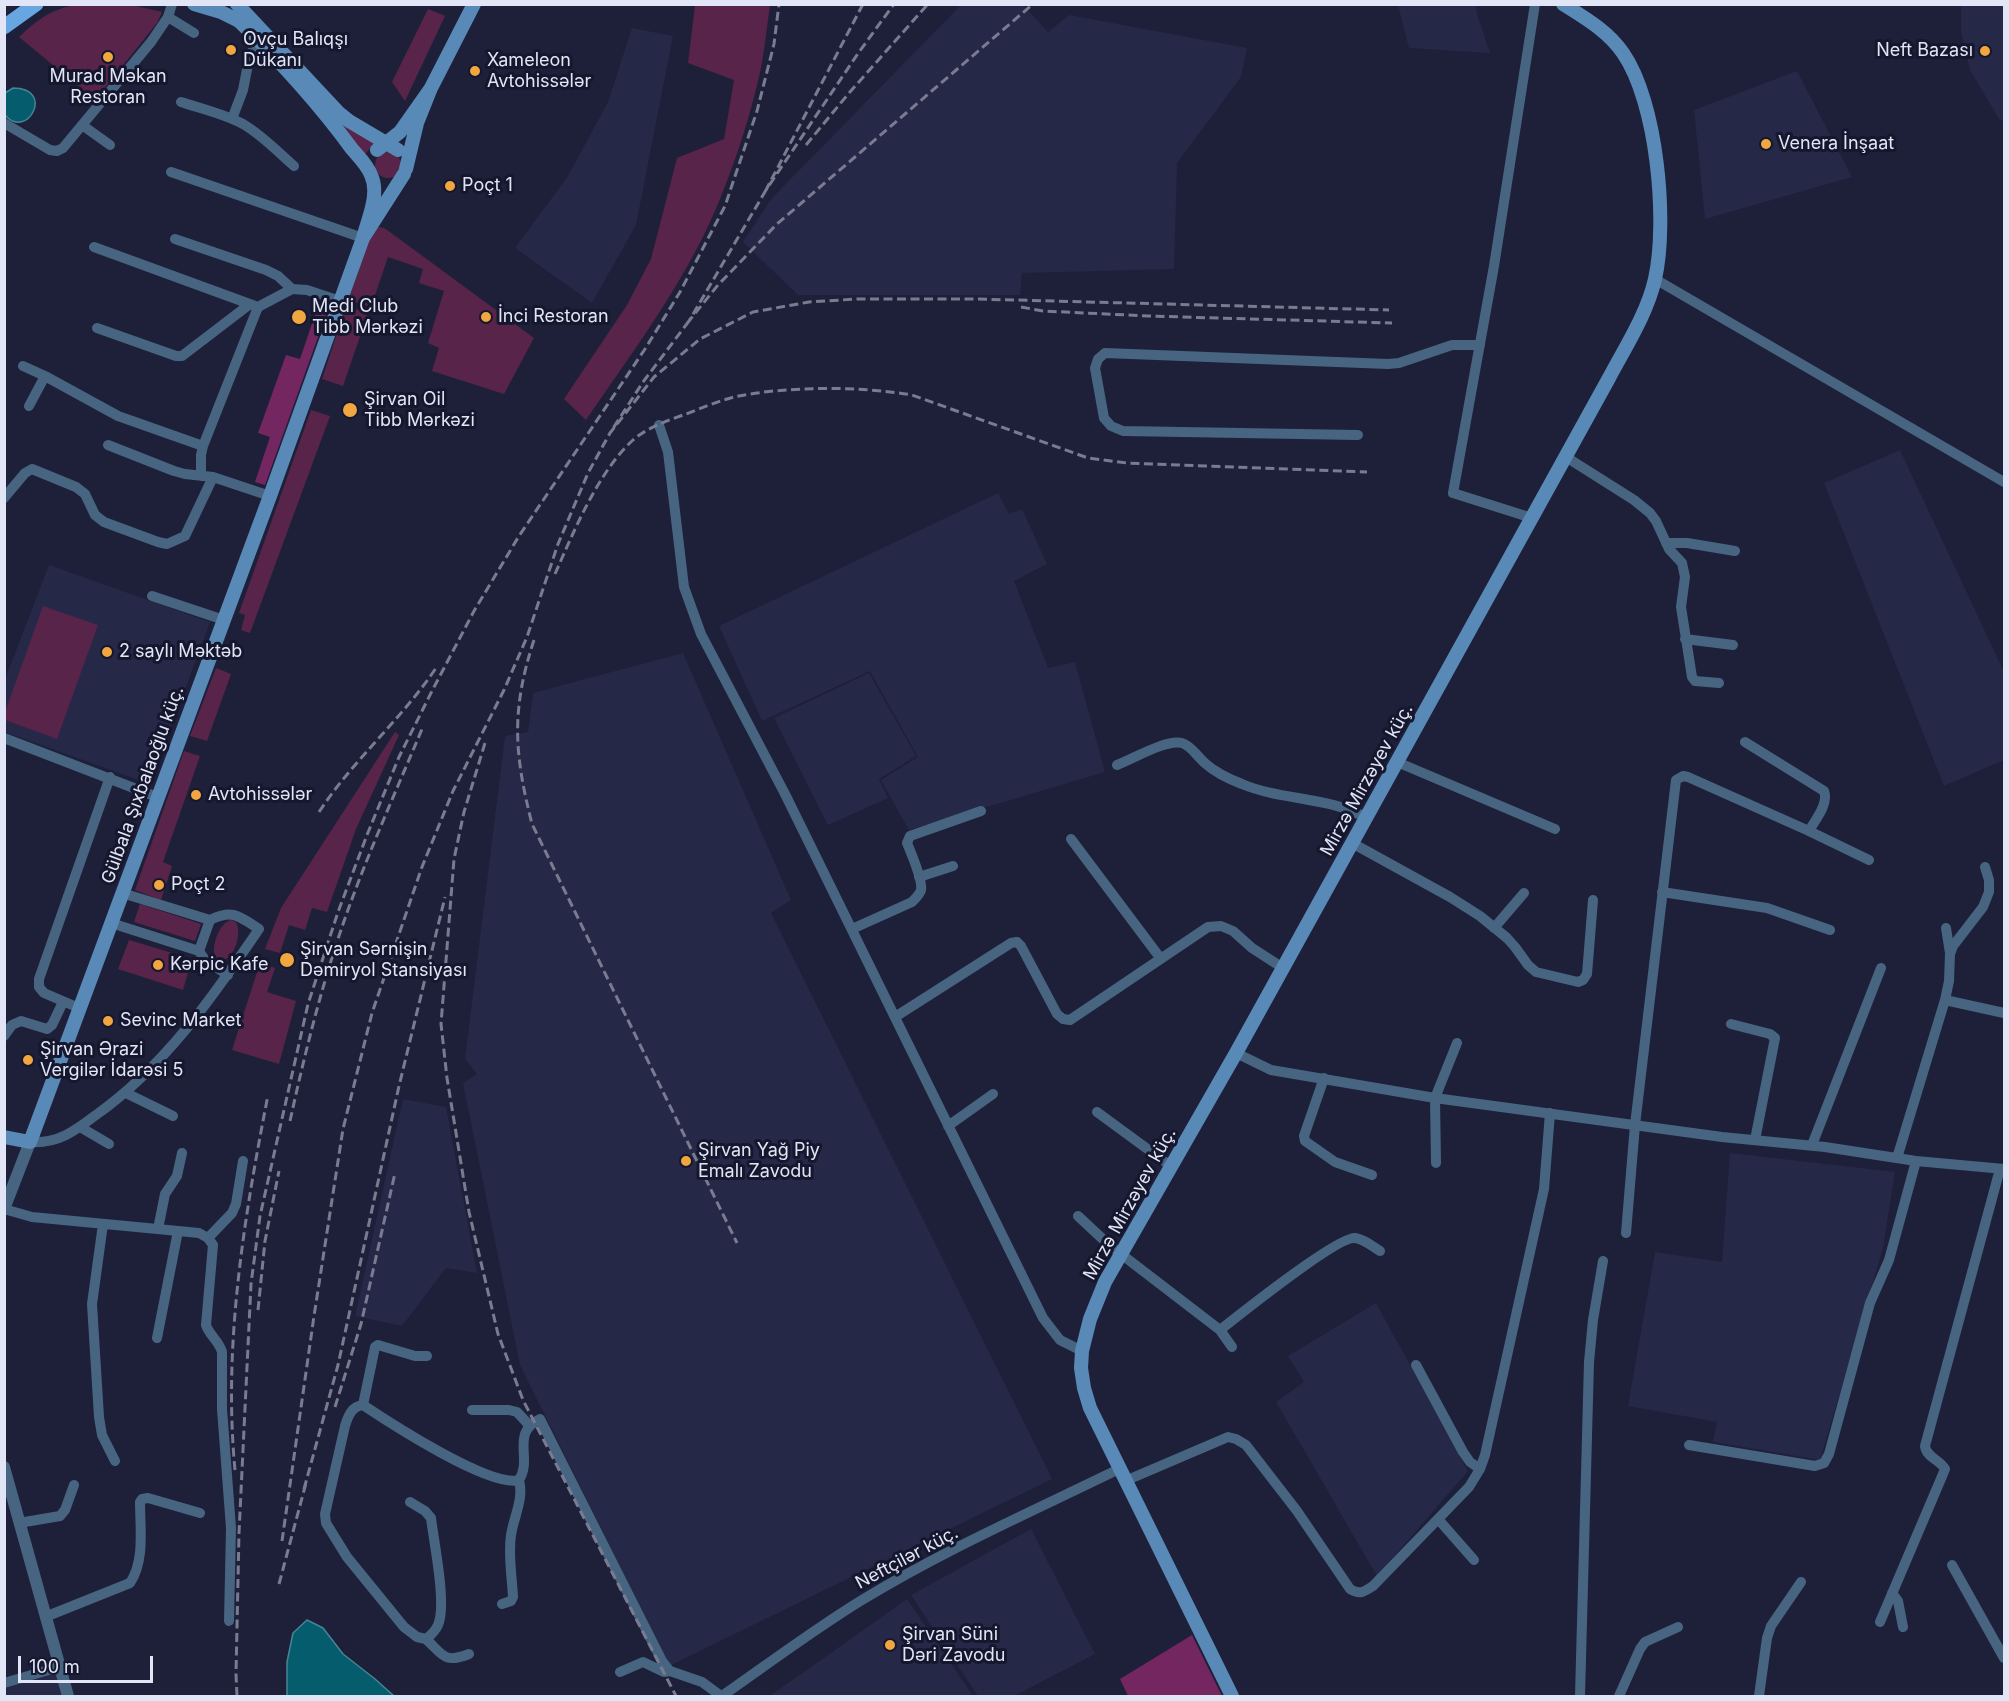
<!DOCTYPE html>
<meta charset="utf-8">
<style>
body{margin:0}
#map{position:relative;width:2009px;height:1701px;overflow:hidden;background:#1e2039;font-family:Inter,sans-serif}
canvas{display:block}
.frame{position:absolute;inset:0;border:6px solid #e2e5f5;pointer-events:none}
.scale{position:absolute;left:18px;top:1656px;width:135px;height:27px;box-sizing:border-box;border:3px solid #e2e5f5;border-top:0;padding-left:8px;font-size:18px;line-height:21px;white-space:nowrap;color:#e2e5f5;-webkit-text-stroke:4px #15172e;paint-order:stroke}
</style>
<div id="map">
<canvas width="2009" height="1701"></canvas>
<div class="frame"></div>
<div class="scale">100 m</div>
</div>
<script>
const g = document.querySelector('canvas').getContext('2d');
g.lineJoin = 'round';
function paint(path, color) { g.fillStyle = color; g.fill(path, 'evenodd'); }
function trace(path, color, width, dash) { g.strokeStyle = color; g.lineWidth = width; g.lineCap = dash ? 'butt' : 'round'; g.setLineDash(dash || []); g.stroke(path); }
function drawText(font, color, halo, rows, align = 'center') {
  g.font = font + ' Inter,sans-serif'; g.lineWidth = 6; g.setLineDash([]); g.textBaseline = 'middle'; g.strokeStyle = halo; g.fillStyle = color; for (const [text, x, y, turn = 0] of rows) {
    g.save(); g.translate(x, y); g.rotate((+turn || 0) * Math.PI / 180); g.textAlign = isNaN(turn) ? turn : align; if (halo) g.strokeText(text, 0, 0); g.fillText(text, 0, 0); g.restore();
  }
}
paint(new Path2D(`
 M961 5H1023L1048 32 1069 15 1247 48 1241 77 1177 163 1174 269 1022 273 1020 295H798L743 242 771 199Z
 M1398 5H1476L1477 14 1490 53 1409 48Z
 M1961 5H2004V122L1999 119 1970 70 1961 32Z
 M632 28 673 36 636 225 592 303 515 248 568 176 608 102Z
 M1797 71 1852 177 1705 219 1694 110Z
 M1900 450 2004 672V760L1944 786 1824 483Z
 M998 493 1009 514 1022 509 1047 564 1014 581 1048 668 1075 662 1105 772 909 830 881 780 918 757 870 671 762 721 719 626Z
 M49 565 210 622 150 784 5 732 4 682Z
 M683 653 791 900 771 913 1052 1479 669 1666 520 1365 463 1083 477 1074 465 1059 505 736 528 732 533 693Z
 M869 673 916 756 879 779 888 798 828 825 774 718Z
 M403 1099 446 1107 477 1273 446 1268 402 1326 355 1316Z
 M1730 1153 1895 1172 1883 1248 1820 1460 1713 1442 1717 1422 1628 1406 1655 1252 1722 1262Z
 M1376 1303 1468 1471 1377 1576 1276 1402 1304 1382 1288 1356Z
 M1031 1529 1095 1654 1014 1696H978L911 1595Z
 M907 1599 973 1696H769L777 1691Z
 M57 1672 64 1696H5V1687Z`), '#252847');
paint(new Path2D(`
 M75 5H132L162 12 157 23 95 100 19 37C37 20 50 10 75 5Z
 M695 5H770C767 25 765 47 761 68 752 110 738 154 722 194 690 276 635 348 586 420L564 399 627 305 651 259 677 158 724 139 734 80 688 63Z
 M428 9 445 16 405 101 392 82Z
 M333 117 375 142 364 156Z
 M375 165a13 13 0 1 1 26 0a13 13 0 1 1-26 0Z
 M378 227 384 228 394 235 534 338 504 394 432 371 439 348 428 343 444 291 419 283 423 269 388 257 371 307 348 300C354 283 363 236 378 227Z
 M346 306 368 313 343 386 322 379Z
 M311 410 330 416 250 633 241 630 245 615 239 613Z
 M43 606 98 625 57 739 5 720V712Z
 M216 668 231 674 207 741 190 736Z
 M395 732 399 735 356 829 327 912 312 908 305 930 289 925 280 953 265 949 281 908Z
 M184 751 200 756 163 862 172 866 161 900 135 890Z
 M140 904 201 924 195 941 134 922Z
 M231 920 236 922C243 934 233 964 217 961 209 951 218 923 231 920Z
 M129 940 192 959 183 990 118 969Z
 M260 963 275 968 267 992 296 1001 279 1064 232 1050Z`), '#582449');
paint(new Path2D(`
 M317 309 327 312 265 485 255 482 270 437 258 433 286 355 300 359Z
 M1192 1635 1222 1696H1128L1120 1679Z`), '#73265f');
const water = new Path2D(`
 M13 88C56 88 27 141 5 115V93Z
 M307 1620 323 1628 343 1654 375 1679 394 1696H287V1662L293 1633Z`);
paint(water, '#055c6d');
trace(water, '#478596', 1.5);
trace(new Path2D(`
 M168 17 194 33
 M181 102C202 109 224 114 243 124 262 135 278 152 294 166
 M232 119 243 90 250 54 259 42
 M4 123 50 150 57 151 63 148 151 42 168 17 172 4
 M82 125 110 145
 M171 172 363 238
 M175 239 266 270 278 276 292 289
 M94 247 258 307
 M1655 279 2004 482
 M97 328 176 356H182L250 304
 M23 366 45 376 118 416 203 446
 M29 406 45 376
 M659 425 668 452 684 587 701 634 785 794 1043 1318 1060 1340 1082 1351
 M1358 435 1123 431 1111 426 1104 418 1095 368 1098 359 1105 353 1388 364 1399 363 1452 345H1480
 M108 445 174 471 185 474 213 477 270 496
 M1566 457 1634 500 1650 513 1656 521 1669 549 1682 563 1685 577 1681 607 1692 677 1695 681 1719 683
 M201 476V455L203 446 258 307 292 289 307 290 340 301
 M4 498 25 473 32 469 76 487 85 494 95 515 104 522 158 542 167 544 185 536 213 477
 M1532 518 1453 493 1494 266 1535 4
 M1666 543H1687L1735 551
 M152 596 224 620
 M1685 639 1733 645
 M4 738 157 797
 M1745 742 1824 791C1829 804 1815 820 1809 831
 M1397 762 1555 829
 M1117 765C1133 759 1166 739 1182 743 1192 746 1198 758 1206 764 1216 773 1229 779 1242 784 1282 801 1328 796 1366 818
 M1071 839 1161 959
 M1352 843 1450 897 1480 916 1507 938 1515 947 1528 965 1536 972 1578 982 1583 980 1587 974 1593 900
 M919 877 953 866
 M1662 892 1767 908 1830 930
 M111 923 199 951 205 960 228 975
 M1494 928 1524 893
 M1946 928 1950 953
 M852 929 912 902C915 899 920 894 921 890 923 880 911 853 907 843L910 836 981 811
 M199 951 210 920
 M1945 1000 2004 1013
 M79 1008 44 993 39 987V979L110 777
 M895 1017 1011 943 1017 942 1021 946 1057 1014 1063 1019 1070 1020 1208 927 1221 926 1233 931 1252 948 1283 968
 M1731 1024 1770 1034 1775 1038 1755 1140
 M4 1036 12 1025 21 1021 47 1029 52 1025 63 1002
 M1236 1053 1271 1070 1435 1098 1722 1137 1825 1147 1916 1161 2004 1169
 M1324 1078 1304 1136 1305 1141 1335 1162 1372 1175
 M126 1093 173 1116
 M1097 1112 1172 1167
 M948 1126 993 1094
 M80 1127 109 1144
 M30 1142C58 1144 75 1131 96 1115 165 1066 212 998 259 929 239 916 233 909 210 920L122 893
 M1812 1145 1881 968
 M1897 1158 1945 1000 1949 981 1950 954 1953 946 1983 907 1989 892V880L1985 867
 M1436 1163 1435 1098 1457 1043
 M4 1209 32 1217 199 1233 208 1238 213 1245 206 1325C209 1335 219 1341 222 1352V1409L231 1528 229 1621
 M1078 1216 1108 1244 1220 1330C1239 1315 1338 1236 1355 1238 1364 1239 1372 1246 1380 1251
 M103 1224 92 1304 99 1417 102 1435 115 1461
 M158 1229 165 1194 177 1176 182 1153
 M1626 1233 1635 1125 1676 780 1683 776 1688 777 1809 831 1869 860
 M208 1238 232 1213 236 1204 243 1161
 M1220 1330 1232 1347
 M157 1338 178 1231
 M1416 1365 1463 1452 1470 1462 1480 1469
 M363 1405 375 1347 378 1345 415 1356H427
 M472 1410H509L517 1412 530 1426
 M1689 1445 1815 1466 1824 1463 1829 1454 1870 1303 1889 1260 1916 1161
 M1125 1481 1228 1437 1236 1439 1246 1445 1297 1511 1350 1589C1360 1595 1364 1592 1373 1586L1469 1487 1480 1469 1485 1455 1544 1189 1550 1113
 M410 1502 425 1511 431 1518C434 1543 447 1605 438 1625 435 1632 431 1635 426 1639L417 1637 404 1627 347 1557 326 1523 325 1514 345 1426C348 1416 352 1406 363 1405 390 1423 490 1488 519 1480 533 1459 510 1433 540 1419L662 1661 670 1671
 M1438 1519 1474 1560
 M19 1523 60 1516 65 1510 74 1485
 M1952 1565 2004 1658
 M1892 1593 1898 1601 1903 1627
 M502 1604 511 1601 513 1597C512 1577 508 1555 511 1535 514 1516 524 1499 519 1480
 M45 1617 130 1583C145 1561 140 1528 140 1502L142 1499 148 1498 200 1513
 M1880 1622 1943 1474 1945 1469C1940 1460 1926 1457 1925 1446L2000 1169
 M426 1639C443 1655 444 1664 469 1654
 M620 1672 643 1662 664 1672 670 1671 702 1682 721 1696
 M4 1683 59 1667
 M722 1696C768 1664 813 1630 862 1600 944 1550 1033 1511 1119 1469
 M1580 1696 1589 1362 1593 1320 1603 1261
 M1619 1696 1640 1649 1645 1642 1678 1627
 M1759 1696 1767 1638 1771 1626 1801 1582`), '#476581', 10);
trace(new Path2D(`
 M4 1209 30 1142
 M4 1467 68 1696`), '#476581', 12);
trace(new Path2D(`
 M194 4 221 12 239 21C279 60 319 104 352 149 358 156 368 166 371 175 380 194 368 219 363 238L404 174
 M237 4 339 113 349 121 398 150
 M431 88 474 4
 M377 150 400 132 431 88 417 123 406 169
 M4 1137 30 1142 270 496 363 238
 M1232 1696 1090 1408 1084 1388 1081 1368 1082 1351 1090 1319 1105 1282 1236 1053 1609 378C1626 346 1647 314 1655 279 1668 221 1657 102 1623 53 1608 31 1585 18 1563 4`), '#598ab7', 14);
trace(new Path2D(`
 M4 27 36 4`), '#67a6e1', 15);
trace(new Path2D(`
 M863 4 766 190 859 52 894 4
 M806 145 849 93 928 4
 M766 190 689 321 718 285 777 224 1033 4
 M1021 307 1043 311 1148 316 1392 323
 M689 321 643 382 610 433 654 377 700 339 753 312 809 302 857 299H977L1389 310
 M555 574C574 531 598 472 633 440 648 427 669 420 686 414 702 408 718 401 734 397 786 386 860 386 912 395L1088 458 1127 463 1367 472
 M534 640C511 710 514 753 532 824L737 1243
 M485 743 464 812 454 859 441 1024 447 1078 469 1212 498 1334 523 1400 676 1696
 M319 812C353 760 401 720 436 668
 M290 1121C304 1057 320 992 341 930 364 862 394 796 422 729
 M258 1310 265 1241 279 1171
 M335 1407 361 1324 395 1173
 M235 1470C223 1345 244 1218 268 1095
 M304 1489 338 1365 399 1086 445 897
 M282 1541 314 1316 343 1129 372 1013 422 867 453 791 504 690 527 637 558 544 588 473 610 433
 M279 1584 306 1483
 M237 1696 236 1674 239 1533 251 1284 260 1216 308 1004 338 912 367 835 399 757 433 689 474 611 519 536 645 349 680 292 725 206 757 111 774 44 779 4`), '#797b90', 3, [9, 4.5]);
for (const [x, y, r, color] of [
 [231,50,6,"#f1a63f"],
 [1985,51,6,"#f1a63f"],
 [108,57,6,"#f1a63f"],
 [475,71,6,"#f1a63f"],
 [1766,144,6,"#f1a63f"],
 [450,186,6,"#f1a63f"],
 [299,317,8,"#f1a63f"],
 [486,317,6,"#f1a63f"],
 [350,410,8,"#f1a63f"],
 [107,652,6,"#f1a63f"],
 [196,795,6,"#f1a63f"],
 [159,885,6,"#f1a63f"],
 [287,960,8,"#f1a63f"],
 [158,965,6,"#f1a63f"],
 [108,1021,6,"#f1a63f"],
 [28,1060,6,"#f1a63f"],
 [686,1161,6,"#f1a63f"],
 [890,1645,6,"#f1a63f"]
]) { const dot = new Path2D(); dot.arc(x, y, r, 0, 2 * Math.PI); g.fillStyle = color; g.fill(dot); trace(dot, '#15172e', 2); }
drawText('18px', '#e2e5f5', '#15172e', [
 ["Ovçu Balıqşı",243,40],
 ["Dükanı",243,61],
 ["Neft Bazası",1973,51,"right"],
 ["Xameleon",487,61],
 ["Avtohissələr",487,82],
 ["Murad Məkan",108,77,"center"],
 ["Restoran",108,98,"center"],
 ["Venera İnşaat",1778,144],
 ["Poçt 1",462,186],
 ["Medi Club",312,307],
 ["Tibb Mərkəzi",312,328],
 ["İnci Restoran",498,317],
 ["Şirvan Oil",364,400],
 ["Tibb Mərkəzi",364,421],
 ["2 saylı Məktəb",119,652],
 ["Avtohissələr",208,795],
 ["Poçt 2",171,885],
 ["Şirvan Sərnişin",300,950],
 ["Dəmiryol Stansiyası",300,971],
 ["Kərpic Kafe",170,965],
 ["Sevinc Market",120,1021],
 ["Şirvan Ərazi",40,1050],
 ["Vergilər İdarəsi 5",40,1071],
 ["Şirvan Yağ Piy",698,1151],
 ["Emalı Zavodu",698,1172],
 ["Şirvan Süni",902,1635],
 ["Dəri Zavodu",902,1656]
], 'left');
drawText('18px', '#e2e5f5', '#15172e', [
 ["Mirzə Mirzəyev küç.",1367,780,-61],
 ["Gülbala Şıxbalaoğlu küç.",143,785,-70],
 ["Mirzə Mirzəyev küç.",1130,1204,-61],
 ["Neftçilər küç.",907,1558,-28]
]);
</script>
